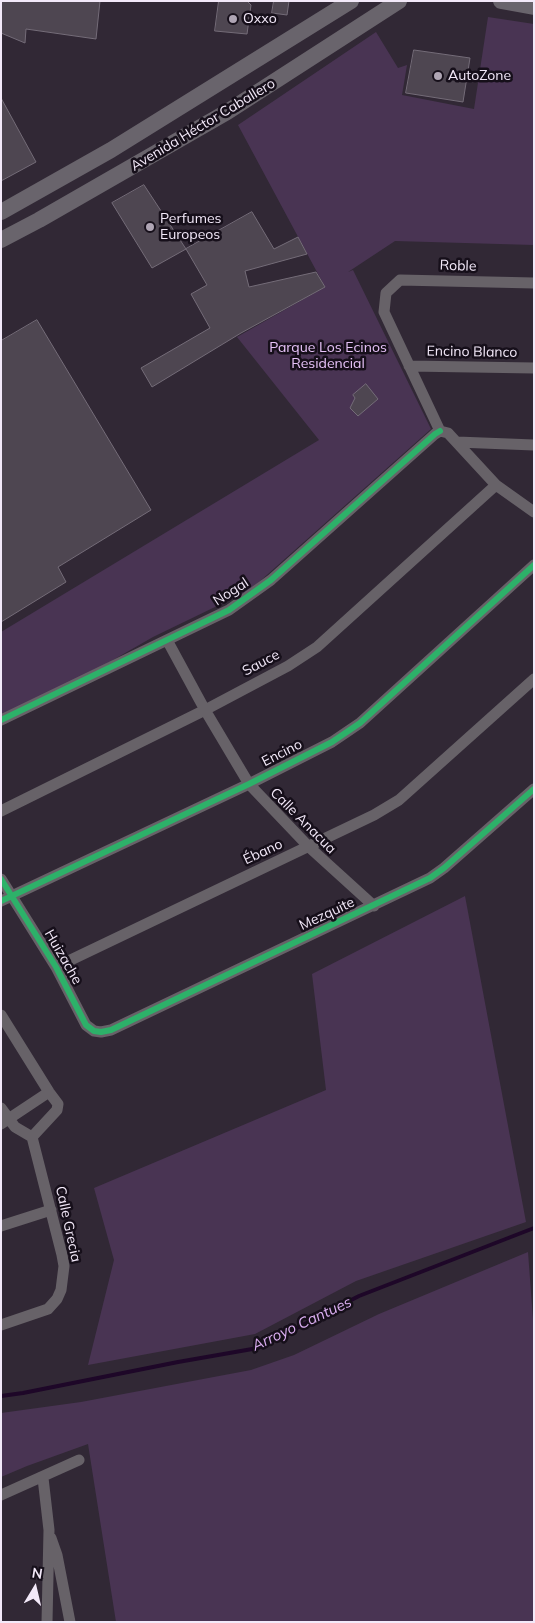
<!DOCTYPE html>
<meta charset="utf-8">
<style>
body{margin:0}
#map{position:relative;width:535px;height:1623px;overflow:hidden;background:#312835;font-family:Mulish,sans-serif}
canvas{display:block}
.frame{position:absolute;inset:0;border:2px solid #f3e9f9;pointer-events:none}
.north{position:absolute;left:10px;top:1563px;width:50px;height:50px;-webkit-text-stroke:4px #160f1a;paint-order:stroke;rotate:9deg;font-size:14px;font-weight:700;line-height:20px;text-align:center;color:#f3e9f9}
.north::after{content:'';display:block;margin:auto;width:18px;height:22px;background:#f3e9f9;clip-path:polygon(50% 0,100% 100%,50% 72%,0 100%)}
</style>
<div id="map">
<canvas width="535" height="1623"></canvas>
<div class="frame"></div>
<div class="north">N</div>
</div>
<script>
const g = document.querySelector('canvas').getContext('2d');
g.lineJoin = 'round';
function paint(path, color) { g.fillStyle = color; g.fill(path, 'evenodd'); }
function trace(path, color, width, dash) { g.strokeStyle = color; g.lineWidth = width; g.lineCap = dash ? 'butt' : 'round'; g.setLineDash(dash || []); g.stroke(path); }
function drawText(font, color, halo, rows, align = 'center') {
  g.font = font + ' Mulish,sans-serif'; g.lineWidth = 5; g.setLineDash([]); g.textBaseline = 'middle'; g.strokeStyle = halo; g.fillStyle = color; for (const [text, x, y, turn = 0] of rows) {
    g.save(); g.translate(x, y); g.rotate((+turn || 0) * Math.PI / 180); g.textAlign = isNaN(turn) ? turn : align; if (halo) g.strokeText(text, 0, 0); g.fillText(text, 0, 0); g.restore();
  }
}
paint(new Path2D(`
 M488 17 534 24V245L395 241 348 272 353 270 431 429 250 590 153 637 99 668 1 716V632L319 440 237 337 325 287 238 125 376 32 398 68 407 65 402 95 474 109Z
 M465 896 526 1222 356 1281 255 1334 88 1365 114 1260 94 1188 326 1090 312 974Z
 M528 1252 534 1333V1622H116L88 1444 27 1466 1 1477V1413L81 1402 251 1370 294 1355 379 1314Z`), '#493453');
trace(new Path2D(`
 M1 1396 23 1393 178 1362 258 1348 359 1296 534 1228`), '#1e0728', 4);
const building = new Path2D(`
 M1 1H100L96 39 26 29 25 43 1 33Z
 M219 1H247L251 5 247 34 215 31Z
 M274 1H289L287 15 272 13Z
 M414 50 470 58 463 102 406 93Z
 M1 98 36 162 1 181Z
 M144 185 186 249 152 268 112 203Z
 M252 212 274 249 298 237 307 254 245 271 249 287 316 272 325 287 241 333 152 387 141 368 210 328 191 294 207 285 186 249Z
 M37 320 151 510 58 567 66 582 1 622V341Z
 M366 384 378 399 358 416 350 408 355 398 353 395Z`);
paint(building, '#4e4651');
trace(building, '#746c78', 1);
trace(new Path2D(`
 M409 366 534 368
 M440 431 384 312 386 293 400 280 534 283
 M440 431 448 433 496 485 534 512
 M457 442 534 445
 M167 640 205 710 249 784 309 847 374 906
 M1 720 229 610 271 580 435 434 440 431
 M1 811 205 710 288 666 317 647 496 485
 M1 879 56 967 86 1025 94 1031 101 1032 111 1030 430 878 444 868 534 789
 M1 901 249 784 332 742 360 723 534 565
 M56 967 374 815 399 800 534 679
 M1 1015 49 1092 58 1104 57 1110 32 1137
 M1 1108 15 1127 32 1137 62 1255 64 1266 61 1290 57 1299 48 1309 1 1325
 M1 1124 49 1092
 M1 1226 51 1210
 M43 1478 49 1530 47 1622
 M1 1495 79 1460
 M51 1538 57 1555 70 1622`), '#676268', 11);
trace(new Path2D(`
 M501 1 534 7
 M1 212 111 150 351 1
 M1 240 39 220 227 112 399 1`), '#69646c', 16);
trace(new Path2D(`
 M1 720 229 610 271 580 435 434 440 431
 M1 879 56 967 86 1025 94 1031 101 1032 111 1030 430 878 444 868 534 789
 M1 901 249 784 332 742 360 723 534 565`), '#2db169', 6);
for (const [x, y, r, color] of [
 [233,19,5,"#afa5b4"],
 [438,76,5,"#afa5b4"],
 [150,227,5,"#afa5b4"]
]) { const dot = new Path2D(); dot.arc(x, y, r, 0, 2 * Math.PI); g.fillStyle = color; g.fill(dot); trace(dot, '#160f1a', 2); }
drawText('14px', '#f3e9f9', '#160f1a', [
 ["Oxxo",243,19],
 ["AutoZone",448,76],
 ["Perfumes",160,219],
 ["Europeos",160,235]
], 'left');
drawText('14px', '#f3e9f9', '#160f1a', [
 ["Avenida Héctor Caballero",203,125,-31],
 ["Roble",458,266,2],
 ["Encino Blanco",472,352,1],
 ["Nogal",231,592,-33],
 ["Sauce",261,663,-28],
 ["Encino",282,753,-27],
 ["Calle Anacua",303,821,45],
 ["Ébano",263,852,-25],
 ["Mezquite",327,914,-25],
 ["Huizache",63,957,60],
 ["Calle Grecia",68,1224,78]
]);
drawText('14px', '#e6c2f8', '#160f1a', [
 ["Parque Los Ecinos",328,348],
 ["Residencial",328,364]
]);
drawText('italic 15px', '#dbaef1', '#160f1a', [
 ["Arroyo Cantues",302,1324,-25]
]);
</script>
